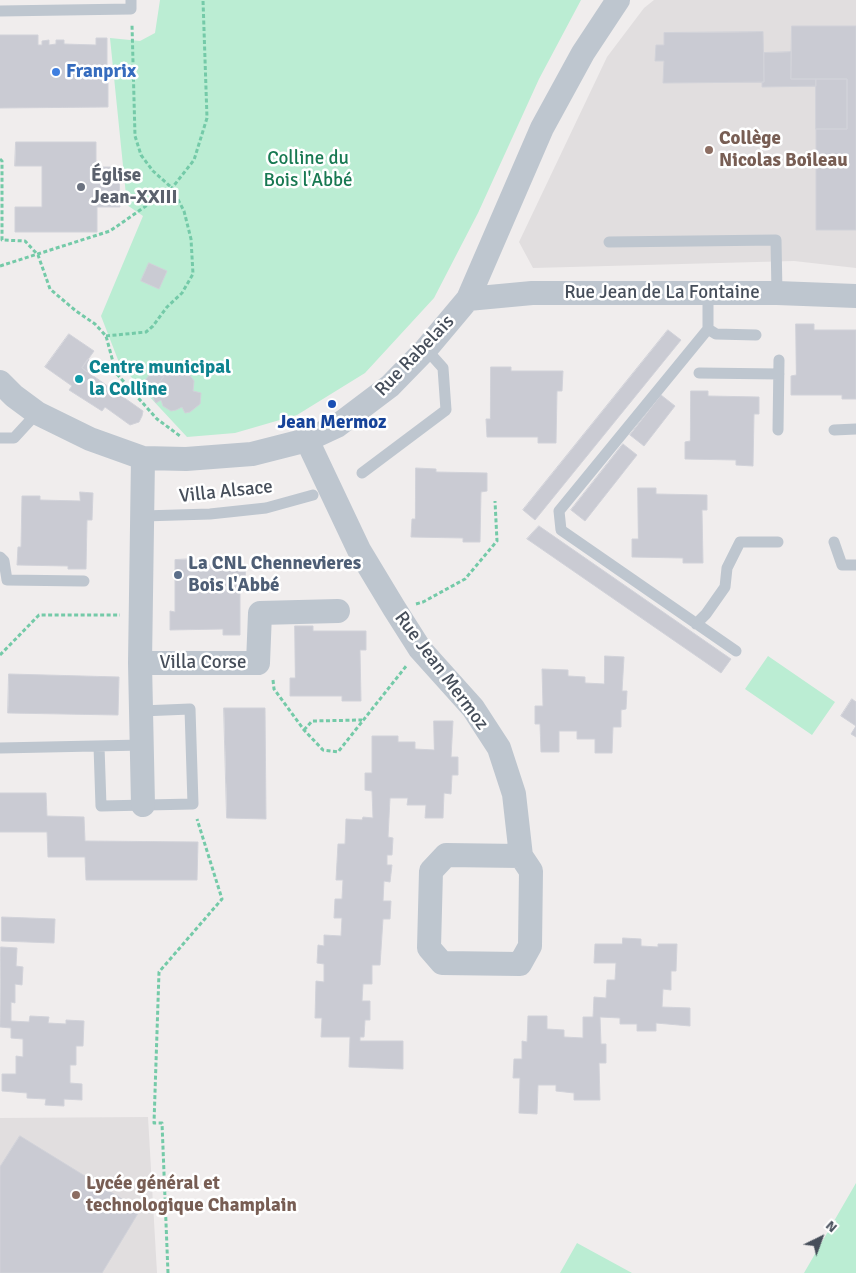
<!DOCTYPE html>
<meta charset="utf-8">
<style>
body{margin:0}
#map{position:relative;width:856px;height:1273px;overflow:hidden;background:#f0eded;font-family:Signika,sans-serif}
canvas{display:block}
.north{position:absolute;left:796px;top:1213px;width:50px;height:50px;-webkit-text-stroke:4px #fff;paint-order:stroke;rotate:42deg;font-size:14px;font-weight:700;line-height:20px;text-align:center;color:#464e5a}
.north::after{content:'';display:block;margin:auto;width:18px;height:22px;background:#464e5a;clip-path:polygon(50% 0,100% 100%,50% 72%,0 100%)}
</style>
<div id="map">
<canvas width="856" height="1273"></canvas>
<div class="north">N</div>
</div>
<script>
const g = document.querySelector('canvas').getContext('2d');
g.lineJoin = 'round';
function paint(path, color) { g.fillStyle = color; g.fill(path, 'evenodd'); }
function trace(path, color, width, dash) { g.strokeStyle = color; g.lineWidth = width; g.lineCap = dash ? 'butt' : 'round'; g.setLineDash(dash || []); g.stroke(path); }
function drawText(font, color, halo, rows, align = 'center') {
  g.font = font + ' Signika,sans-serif'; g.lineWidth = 5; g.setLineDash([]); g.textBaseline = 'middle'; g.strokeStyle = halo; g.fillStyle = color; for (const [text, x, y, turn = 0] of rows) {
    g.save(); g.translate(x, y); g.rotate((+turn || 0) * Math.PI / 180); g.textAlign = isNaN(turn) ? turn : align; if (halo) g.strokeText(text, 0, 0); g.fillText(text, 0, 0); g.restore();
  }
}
paint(new Path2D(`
 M654 0H856V268L794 261 533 268 519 242 607 57 644 8Z
 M148 1117 157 1273H0V1118Z`), '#e1dedf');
paint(new Path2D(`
 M160 0H581L539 79 478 213 434 298 365 373 297 415 235 433 187 437 120 365 101 316 143 216 127 205 110 38 140 41 155 33Z
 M768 656 835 702 812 735 745 689Z
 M856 1183V1273H804Z
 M577 1243 632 1273H560Z`), '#bbedd3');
const building = new Path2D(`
 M792 26H856V230H816V129H847V79H791Z
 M763 32 764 82 663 83 664 61H655L656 45H664V33Z
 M0 35H38V45H42V41L49 40V45L56 44V40H64V44L96 45V38H107V70H110V79H108V107L0 108Z
 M791 52V79H816V86L762 87V82H764V53Z
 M816 79H847V129H816Z
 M16 142H96V167H119L120 207H97V232H15V207H42V166H15Z
 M149 263 167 271 159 289 141 281Z
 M796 324H814V330H856V399H842V395H791V376L796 375Z
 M668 330 681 340 535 520 523 510Z
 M69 334 94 351 82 368 143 411 142 416 139 422 130 425 105 407 102 411 69 390 72 386 45 367Z
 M88 359 93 363 87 372 82 368Z
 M157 364 166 373 157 386 144 383Z
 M171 365H180L181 371 189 374 194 381 193 391 201 393 200 404 190 412 185 413 182 407 176 410 171 411 163 406 161 400 156 403 154 400 152 394 155 386H157L166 373 163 370Z
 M491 367H511V371H563L562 391H557L556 443H538V437H487L486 419H490Z
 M691 391H708V396L759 397V414H754L753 466 736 465V460L685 459V442L690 441Z
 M661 395 675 406 644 446 630 435Z
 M623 444 637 455 585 521 571 510Z
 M416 468 436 469V472L487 473V491L481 492 480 542H463V538L411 537 412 519H415Z
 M638 488H656V494L707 495V510H702L703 563H683V558L632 557V539H638Z
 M80 492 93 493 92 520H87L86 569H68V566L17 565 18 547H21L22 496H40V500L80 501Z
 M539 526 731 659 721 673 527 539Z
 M194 559V565H245L246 584H240V635H223V629L170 630V611L175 612V560Z
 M295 626H313V631H366V650H360L361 701H342V696H290V678H295Z
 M605 656 624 657 622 691H627L626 709 621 710V727H613L612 753H595V739H577V731H559V752H541L540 724H535V706H543L542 669 568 670V676L585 677V683L604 684Z
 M9 674 119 677 118 715 8 713Z
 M852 699 856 702V737L851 734 856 726 841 716Z
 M224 708H265L266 819 227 818Z
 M434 721H453L451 757H458V775H452L451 794 444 793 443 818H425L426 805H407L408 798H390L388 837 393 838 392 855H387V865H392L390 882 384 881 383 901H391L390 919H383L380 965H372V984H363L362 1001H370V1020H365L364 1037H360V1041H403V1069L349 1067 350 1037H321L322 1018H315L316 981 324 982V964L317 963 318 945 324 946V935L341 936 342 918H334L335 899H342L343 880H336L338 844H345L346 819 362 820 363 817 373 818 372 791 365 790V773H372V736H398V742H415V749L434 750Z
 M0 793H46L47 816 84 817 85 841 198 842 197 880H86L85 857H48L47 832H0Z
 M2 917 55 919 54 943 2 941Z
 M623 938 641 939V946L658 947V944H677L676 971H671V990L663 989 662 1007 690 1008V1026L656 1023V1031H637V1024H620V1018L600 1017 601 1044H606V1063H599L600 1100H574V1093L556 1091V1085H538L537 1114 519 1113 520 1078H513L514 1059H522V1041L527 1042 528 1016H547V1029L564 1030V1037L583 1038V1017H593L594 997 606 998 607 980H615L616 963H594L595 944H622Z
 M1 947 17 948 16 966 23 967 22 985 15 984V1003L11 1002V1021L29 1022 30 1016 49 1017 48 1023 66 1024V1020L84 1021 83 1046H76V1065H70V1083L82 1084V1100L64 1099V1106L45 1105 46 1099 27 1098V1093L2 1091V1074H16V1056L23 1057V1039L11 1038V1028L0 1027Z
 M20 1136 140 1210 102 1273H0V1167Z`);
paint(building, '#cacbd3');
trace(building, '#d1d2d9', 1);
trace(new Path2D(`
 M0 159 2 161V240L25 241 38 255 50 289 76 311 95 324 106 336 116 373 157 419 180 436
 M0 266 110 231 172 188 194 160 207 118 203 0
 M106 336 146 332 153 326 167 307 182 293 193 274 191 239 184 211 172 188 153 171 141 155 135 136 132 25
 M416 604 423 602 465 579 497 541 495 501
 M0 655 39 615H120
 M273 680 274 689 304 730 323 750 338 752 407 665
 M304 730 312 721 362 720
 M168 1273 162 1123H154L159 972 222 899 197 819`), '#74caa8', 3, [4, 2.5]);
trace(new Path2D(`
 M0 11 131 9V0
 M609 242 776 240 777 293
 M708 293V329L559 511 561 530 736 651
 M708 329 716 334 756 335
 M699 373 779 374
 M778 430 779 360
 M834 430 856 429
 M0 438H14L37 413
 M362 473 446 410 443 368 426 349
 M143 516 210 514 266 508 313 495
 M834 542 842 565H856
 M0 557 4 561 7 580 84 581
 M696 624 706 614 725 587 727 568 740 542H778
 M99 746 101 806 193 804 190 709 141 711
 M0 748 142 745`), '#bec6cf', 11);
trace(new Path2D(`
 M468 299 532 293H777L856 296
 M0 382 14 396 37 413 90 439 143 458 186 459 252 454 307 440 337 426 390 386 426 349 468 299 542 128 583 53 618 0
 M307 440 359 550 394 608 420 649 473 708 499 748 514 794 521 856 531 871 530 946 520 964 442 963 429 948 431 871 446 855 521 856
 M140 663 143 458
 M143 805 140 663H258L260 613 338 611`), '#bec6cf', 24);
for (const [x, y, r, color] of [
 [56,72,5,"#3f7fe0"],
 [709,150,5,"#8d6e63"],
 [81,187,5,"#6b7280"],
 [79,379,5,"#0f9aa8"],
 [332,404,5,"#1a4fb4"],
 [178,575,5,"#5c6f8a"],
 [76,1195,5,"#8d6e63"]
]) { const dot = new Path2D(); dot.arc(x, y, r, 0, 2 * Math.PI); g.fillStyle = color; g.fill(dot); trace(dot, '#fff', 2); }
drawText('bold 19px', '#366cbe', '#fff', [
 ["Franprix",66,72]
], 'left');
drawText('bold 19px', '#785e54', '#fff', [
 ["Collège",719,139],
 ["Nicolas Boileau",719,161],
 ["Lycée général et",86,1184],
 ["technologique Champlain",86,1206]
], 'left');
drawText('19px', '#187952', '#fff', [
 ["Colline du",308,159],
 ["Bois l'Abbé",308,181]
]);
drawText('bold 19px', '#5b616d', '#fff', [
 ["Église",91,176],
 ["Jean-XXIII",91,198]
], 'left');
drawText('19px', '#464e5a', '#fff', [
 ["Rue Jean de La Fontaine",662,293],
 ["Rue Rabelais",415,356,-46],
 ["Villa Alsace",226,492,-6],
 ["Villa Corse",203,663],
 ["Rue Jean Mermoz",441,671,53]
]);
drawText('bold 19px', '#0d838f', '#fff', [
 ["Centre municipal",89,368],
 ["la Colline",89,390]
], 'left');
drawText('bold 19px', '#164399', '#fff', [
 ["Jean Mermoz",332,423]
]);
drawText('bold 19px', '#4e5e75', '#fff', [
 ["La CNL Chennevieres",188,564],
 ["Bois l'Abbé",188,586]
], 'left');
</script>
